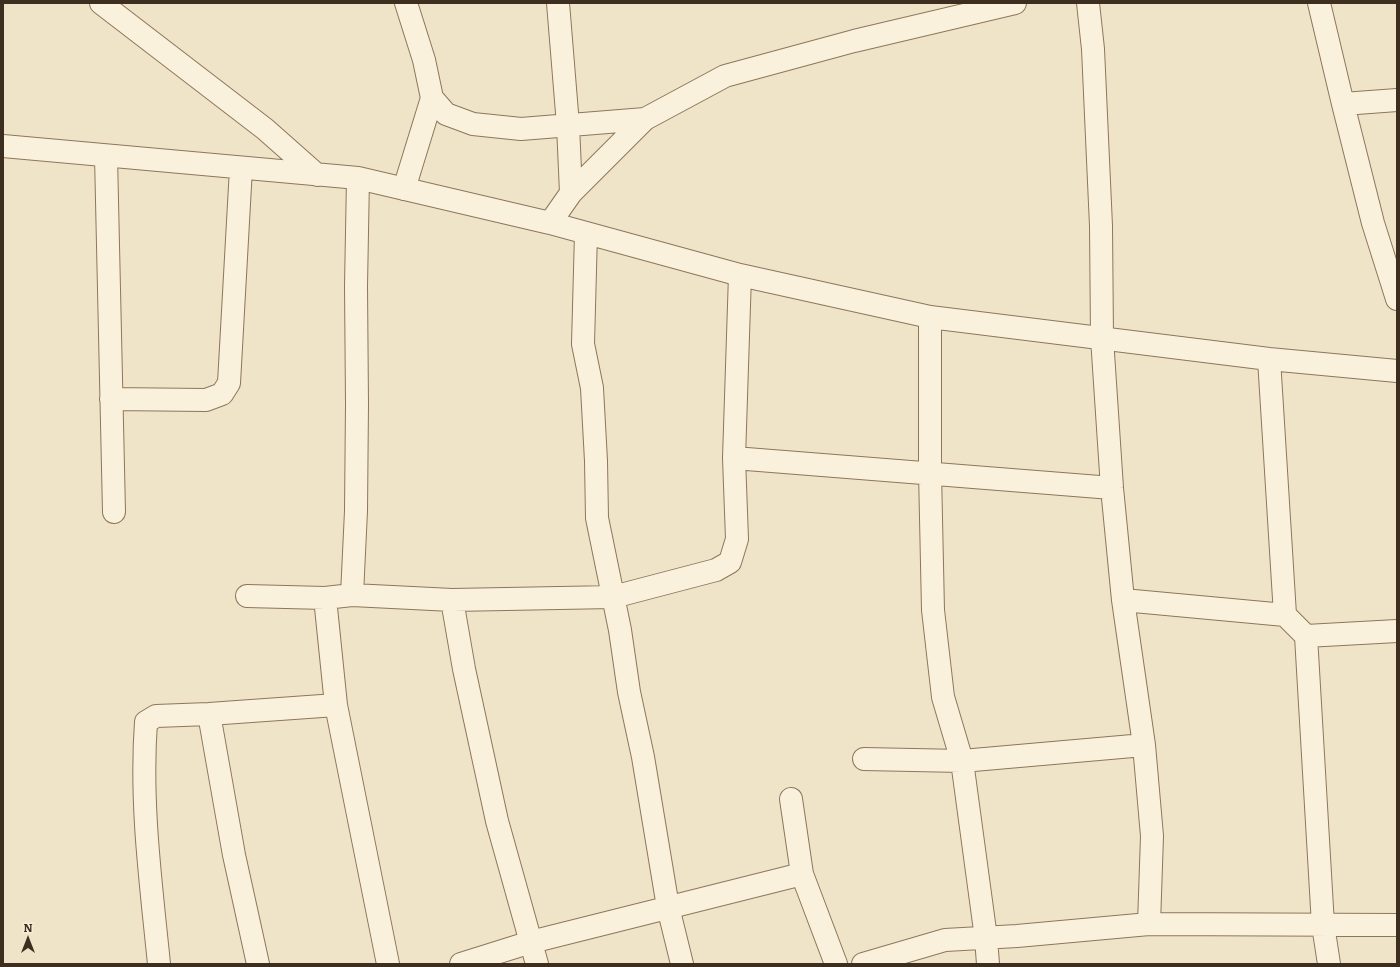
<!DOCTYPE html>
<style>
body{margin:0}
#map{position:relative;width:1400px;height:967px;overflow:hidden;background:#f0e4c8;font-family:Literata,serif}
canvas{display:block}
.frame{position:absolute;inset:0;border:4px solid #3d2e20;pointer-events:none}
.north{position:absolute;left:8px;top:919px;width:40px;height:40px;-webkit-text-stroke:3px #f7eed8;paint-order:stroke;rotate:0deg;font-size:11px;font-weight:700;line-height:16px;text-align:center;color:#3d2e20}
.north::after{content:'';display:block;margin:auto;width:14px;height:18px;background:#3d2e20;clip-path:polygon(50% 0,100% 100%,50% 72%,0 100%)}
</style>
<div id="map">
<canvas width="1400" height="967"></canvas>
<div class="frame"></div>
<div class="north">N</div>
</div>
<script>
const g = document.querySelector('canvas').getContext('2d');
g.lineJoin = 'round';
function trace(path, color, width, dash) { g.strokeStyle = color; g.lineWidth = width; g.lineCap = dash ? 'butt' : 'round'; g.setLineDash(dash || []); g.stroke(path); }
const minor = new Path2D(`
 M101 3 265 129 317 175
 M406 3 424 60 432 98 446 114 473 124 521 129 645 119
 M558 3 568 125 571 193
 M1088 3 1093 49 1101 226 1102 338 1112 488 1123 600 1144 745 1152 836 1149 924
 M1319 3 1343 104 1373 223 1397 299
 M1343 104 1397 100
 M3 146 358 178 550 223 740 275 930 317 1269 359 1397 371
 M106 156 114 512
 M404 189 432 98
 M550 223 571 193 645 119 725 76 854 41 1015 3
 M586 233 583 344 592 388 596 461 597 518 620 630 629 692 643 757 668 907 682 964
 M930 317V472L933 610 943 697 962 761 986 938 988 964
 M1269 359 1285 615
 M111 399 206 400 222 394 229 383 241 168
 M734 458 1112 488
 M352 595 356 511 357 404 356 286 358 178
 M247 596 325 598 352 595 452 600 613 597 716 570 730 562 737 539 734 458 740 275
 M325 598 336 705 388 964
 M452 600 464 669 497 821 537 964
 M1123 600 1285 615 1306 636 1397 631
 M1306 636 1323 925 1329 964
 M209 714 234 855 258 964
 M864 759 962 761 1144 745
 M791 799 802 874 836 964
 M159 964C151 884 140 803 146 722L156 716 209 714 336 705
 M461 964 531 942 802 874
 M863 964 945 940 1017 936 1149 924 1397 925`);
trace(minor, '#8d765c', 24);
trace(minor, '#faf1dc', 22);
</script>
